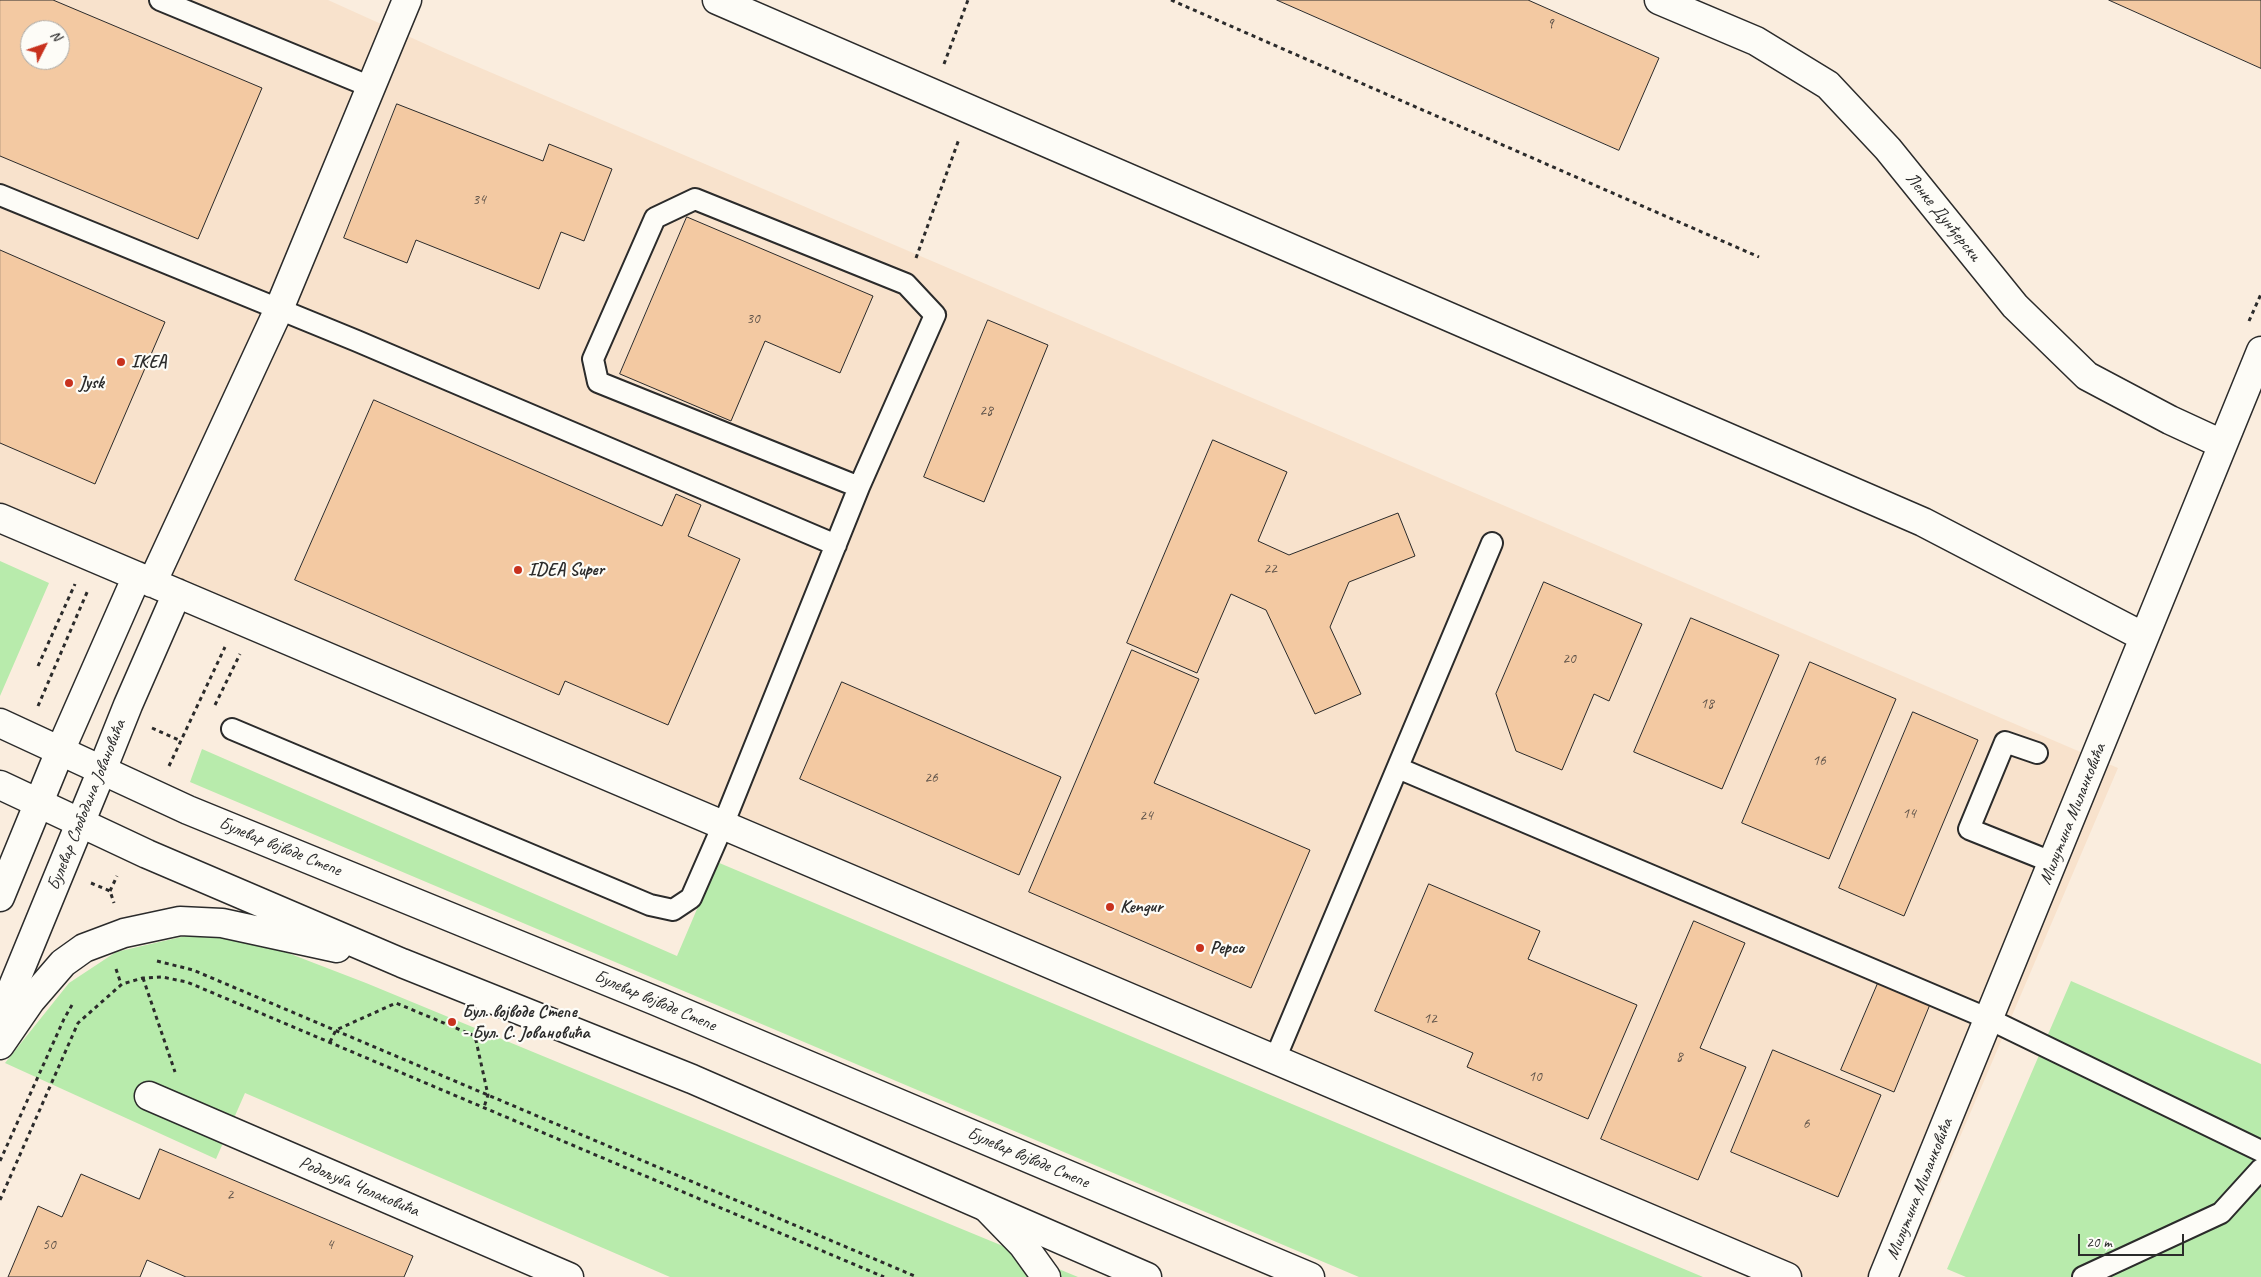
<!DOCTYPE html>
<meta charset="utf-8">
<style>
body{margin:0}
#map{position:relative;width:2261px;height:1277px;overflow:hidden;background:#faedde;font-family:Caveat,sans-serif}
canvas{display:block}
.north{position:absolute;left:20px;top:20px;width:50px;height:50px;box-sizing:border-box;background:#fdfcf7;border:1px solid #a9a8a5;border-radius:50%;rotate:49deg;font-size:14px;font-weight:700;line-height:20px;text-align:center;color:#2b2b2b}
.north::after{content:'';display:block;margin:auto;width:18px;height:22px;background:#c8321e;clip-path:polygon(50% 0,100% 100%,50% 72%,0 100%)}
.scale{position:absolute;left:2078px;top:1234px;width:106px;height:22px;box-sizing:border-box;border:2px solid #2b2b2b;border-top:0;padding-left:6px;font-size:15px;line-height:18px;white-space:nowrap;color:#2b2b2b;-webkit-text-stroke:4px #fdfcf7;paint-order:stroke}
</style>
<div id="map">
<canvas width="2261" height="1277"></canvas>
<div class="north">N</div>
<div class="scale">20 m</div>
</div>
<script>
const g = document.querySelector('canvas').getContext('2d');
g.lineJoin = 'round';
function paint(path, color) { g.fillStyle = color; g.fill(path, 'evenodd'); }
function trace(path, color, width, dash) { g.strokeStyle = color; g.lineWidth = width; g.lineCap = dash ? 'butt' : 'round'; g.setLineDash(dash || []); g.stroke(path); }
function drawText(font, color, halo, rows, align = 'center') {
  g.font = font + ' Caveat,sans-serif'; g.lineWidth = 4.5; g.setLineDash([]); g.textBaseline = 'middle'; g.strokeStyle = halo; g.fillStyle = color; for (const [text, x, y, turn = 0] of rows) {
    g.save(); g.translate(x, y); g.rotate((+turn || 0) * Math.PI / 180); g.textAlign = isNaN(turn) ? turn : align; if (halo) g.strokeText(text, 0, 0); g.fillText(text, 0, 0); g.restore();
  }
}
paint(new Path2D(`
 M0 0H328L443 52 2118 768 1900 1277H1805L0 509ZM30 30H60V60H30Z`), '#f8e2cc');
paint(new Path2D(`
 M0 561 49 583 0 696Z
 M202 749 677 956 717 862 1703 1277H1359L190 782Z
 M207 931 275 948 366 983 1078 1277H670L245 1093 216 1159 5 1063 69 983 116 952Z
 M2071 981 2261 1064V1277H1966L1947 1269Z`), '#b8ebac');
const building = new Path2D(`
 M0 0H53L262 88 198 239 0 156ZM30 30H60V60H30Z
 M1277 0H1528L1659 58 1619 150Z
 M2109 0H2261V68Z
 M397 104 543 161 549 144 612 169 584 241 561 232 539 289 416 240 407 263 344 238Z
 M687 217 873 296 840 373 765 341 731 421 620 374Z
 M0 250 165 322 95 484 0 443Z
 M988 320 1048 345 984 502 924 477Z
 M374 400 662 526 676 494 701 505 688 536 740 559 668 725 565 681 559 695 295 580Z
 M1213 440 1287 472 1258 541 1289 555 1398 513 1415 556 1349 582 1330 627 1361 694 1315 714 1266 610 1231 594 1197 673 1127 643Z
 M1544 582 1642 624 1609 701 1594 694 1562 770 1516 751 1496 694Z
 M1691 618 1779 655 1722 789 1634 752Z
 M1132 650 1199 679 1154 783 1310 850 1251 988 1029 892Z
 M1810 662 1896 699 1829 859 1742 823Z
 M842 682 1061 777 1019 875 800 779Z
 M1913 712 1978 740 1904 916 1839 888Z
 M1429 884 1540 931 1528 959 1637 1005 1588 1119 1467 1067 1473 1053 1375 1011Z
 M1694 921 1745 943 1700 1048 1746 1067 1698 1180 1601 1139Z
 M1879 981 1931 1002 1894 1092 1841 1070Z
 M1773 1050 1881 1095 1838 1197 1731 1152Z
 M160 1149 413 1256 404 1277H186L147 1260 140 1277H8L38 1206 62 1217 81 1174 139 1199Z`);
paint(building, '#f3c9a2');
trace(building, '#2b2b2b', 1);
const lane = new Path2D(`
 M160 0 371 87
 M0 195 357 341 836 545
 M232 729 650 905 673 910 691 898 723 825 859 487 935 315 906 284 695 199 655 218 593 359 598 382 859 487
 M2037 753 2005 742 1969 829 2054 863
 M1398 768 1989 1019 2261 1151
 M1275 1059 1492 543
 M2083 1277 2221 1213 2261 1169`);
const street = new Path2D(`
 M717 0 1923 522 2144 637
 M1659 0 1756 41 1828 85 1888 149 2015 306 2087 376 2170 420 2222 444
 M0 518 1787 1277
 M152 583 279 309 407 0
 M60 751 137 576
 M102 770 128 705 177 593
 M149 1096 569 1277
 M988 1209 1023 1245 1046 1277
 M1883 1277 2261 351`);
const secondary = new Path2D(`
 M0 897 60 751
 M0 1018 102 770`);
const primary = new Path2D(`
 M0 723 188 810 656 1001 1310 1277
 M0 785 147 854 402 963 692 1079 1147 1277
 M0 1045 31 1000 63 963 84 948 124 933 180 921 222 923 337 948`);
trace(lane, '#2b2b2b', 24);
trace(street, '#2b2b2b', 31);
trace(secondary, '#2b2b2b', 31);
trace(primary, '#2b2b2b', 31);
trace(new Path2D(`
 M1171 0 1759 257
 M944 64 968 0
 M916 258 959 139
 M2249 321 2261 294
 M38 666 75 584
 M215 705 240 654
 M38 706 88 590
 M152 728 181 741
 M169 766 225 647
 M91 883 110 891 114 903
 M110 891 117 876
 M157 961 193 970 917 1277
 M116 969 121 984
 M143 978 175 1072
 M330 1042 336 1030 396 1003 475 1036 488 1095 484 1107
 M0 1161 64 1019 72 1005
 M0 1200 78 1023 122 984 143 978 162 977 187 982 884 1277`), '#2b2b2b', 3, [4, 4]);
trace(lane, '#fdfcf7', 20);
trace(street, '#fdfcf7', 28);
trace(secondary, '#fdfcf7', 28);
trace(primary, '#fdfcf7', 28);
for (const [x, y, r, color] of [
 [121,362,5,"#c8321e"],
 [69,383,5,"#c8321e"],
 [518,570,5,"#c8321e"],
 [1110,907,5,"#c8321e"],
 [1200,948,5,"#c8321e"],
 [452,1022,5,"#c8321e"]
]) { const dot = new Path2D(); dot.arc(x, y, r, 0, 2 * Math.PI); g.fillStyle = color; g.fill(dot); trace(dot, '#fdfcf7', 2); }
drawText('15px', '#5d5249', null, [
 ["9",1550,24],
 ["34",479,200],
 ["30",753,319],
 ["28",986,411],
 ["22",1270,569],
 ["20",1569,659],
 ["18",1707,704],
 ["16",1819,761],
 ["26",931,778],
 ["14",1909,814],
 ["24",1146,816],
 ["12",1430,1019],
 ["8",1679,1057],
 ["10",1535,1077],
 ["6",1806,1124],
 ["2",230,1195],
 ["50",49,1245],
 ["4",330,1245]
]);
drawText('18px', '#2b2b2b', '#fdfcf7', [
 ["Ленке Дунђерски",1943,217,51],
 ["Булевар Слободана Јовановића",87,805,-68],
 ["Милутина Миланковића",2073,814,-68],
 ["Булевар војводе Степе",280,847,22],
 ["Булевар војводе Степе",655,1001,23],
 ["Булевар војводе Степе",1028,1158,23],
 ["Родољуба Чолаковића",359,1187,23],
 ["Милутина Миланковића",1920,1189,-68]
]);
drawText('bold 18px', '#2b2b2b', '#fdfcf7', [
 ["IKEA",131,362],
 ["Jysk",79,383],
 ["IDEA Super",528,570],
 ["Kengur",1120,907],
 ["Pepco",1210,948],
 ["Бул. војводе Степе",462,1012],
 ["- Бул. С. Јовановића",462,1033]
], 'left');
</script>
